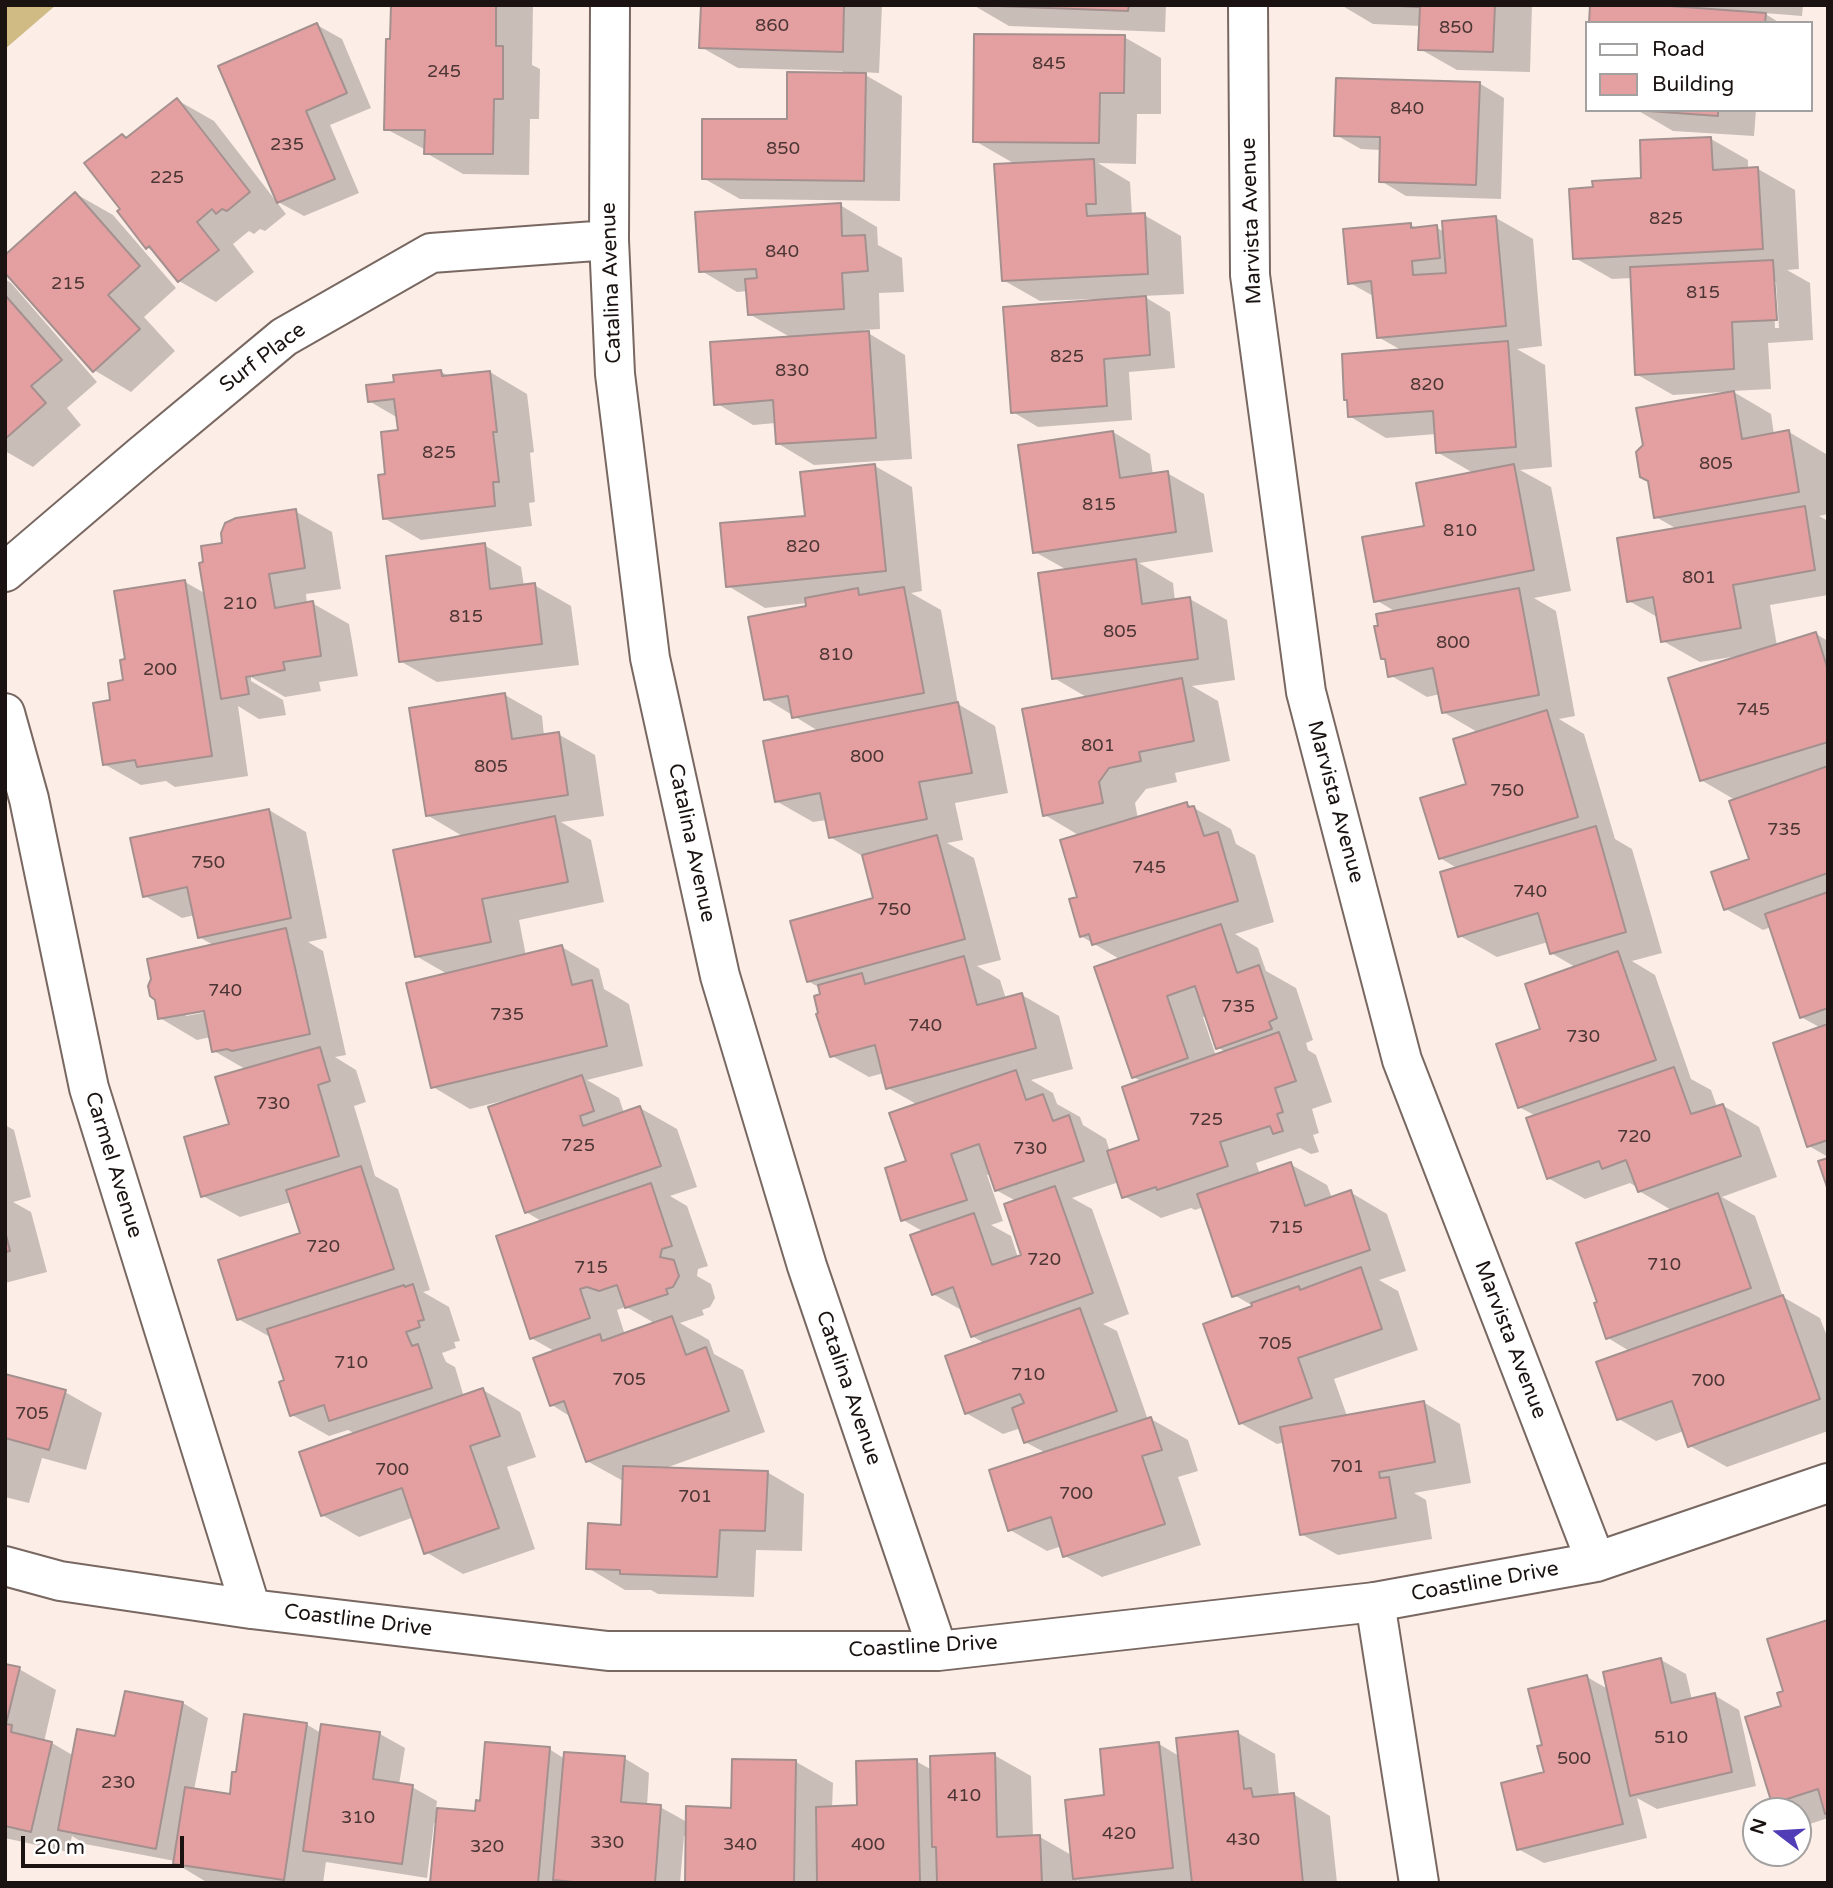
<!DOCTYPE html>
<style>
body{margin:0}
#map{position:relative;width:1833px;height:1888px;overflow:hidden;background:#fcede6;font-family:"Varela Round",sans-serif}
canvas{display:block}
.frame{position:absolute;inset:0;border:7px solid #1a1311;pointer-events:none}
.legend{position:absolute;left:1585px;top:21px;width:228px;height:91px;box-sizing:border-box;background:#fff;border:2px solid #a3a1a0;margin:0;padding:9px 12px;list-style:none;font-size:21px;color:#1a1311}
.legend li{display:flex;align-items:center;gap:14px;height:35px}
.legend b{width:35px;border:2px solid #a3a1a0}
.north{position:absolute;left:1742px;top:1797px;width:70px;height:70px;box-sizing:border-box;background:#fff;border:2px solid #a3a1a0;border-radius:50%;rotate:287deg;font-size:19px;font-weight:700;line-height:28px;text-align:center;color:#1a1311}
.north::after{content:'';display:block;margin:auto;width:24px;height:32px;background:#513eb6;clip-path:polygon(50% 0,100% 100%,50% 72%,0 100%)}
.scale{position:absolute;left:21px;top:1836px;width:163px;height:32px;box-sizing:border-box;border:4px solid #1a1311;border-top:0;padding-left:9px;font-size:21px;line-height:24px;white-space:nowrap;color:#1a1311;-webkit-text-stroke:5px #fff;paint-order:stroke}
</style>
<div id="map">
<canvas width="1833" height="1888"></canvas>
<div class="frame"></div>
<ul class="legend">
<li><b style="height:9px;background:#fff"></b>Road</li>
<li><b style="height:19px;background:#e4a0a0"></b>Building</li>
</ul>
<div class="north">N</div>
<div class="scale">20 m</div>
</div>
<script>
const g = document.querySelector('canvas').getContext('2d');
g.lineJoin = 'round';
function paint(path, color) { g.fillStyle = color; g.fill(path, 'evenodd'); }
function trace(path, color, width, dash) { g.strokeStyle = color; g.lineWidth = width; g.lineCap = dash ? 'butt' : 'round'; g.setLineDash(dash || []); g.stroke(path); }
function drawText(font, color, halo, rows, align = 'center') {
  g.font = font + ' "Varela Round",sans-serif'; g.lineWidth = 7; g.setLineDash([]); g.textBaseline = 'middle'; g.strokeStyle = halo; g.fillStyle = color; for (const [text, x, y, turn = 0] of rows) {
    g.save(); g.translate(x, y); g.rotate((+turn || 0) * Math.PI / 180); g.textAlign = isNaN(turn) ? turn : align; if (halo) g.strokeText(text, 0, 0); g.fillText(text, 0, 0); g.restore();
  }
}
paint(new Path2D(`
 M5 5H56L5 49Z`), '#cfbb83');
paint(new Path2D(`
 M420 5H533L532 65 540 69 539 119H530L529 175 463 174 426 153V150L386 129 392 41Z
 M702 5H882L879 73 860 72 902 96 900 201 740 199 703 178 788 121 842 75 843 71 738 68 701 47Z
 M973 5H1166L1165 32 1009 26Z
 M1341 5H1532L1530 72 1457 70 1420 49 1421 26 1373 24Z
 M1639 5H1803L1802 16 1764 13 1780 23H1590Z
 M317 25 342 39 371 108 330 125 359 193 304 216 278 202Z
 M1124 37 1161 58V114H1137L1136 164 1098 163 1130 182 1132 215H1144L1181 236 1184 294 1143 296 1170 312 1175 368 1129 372 1132 420 1038 427 1013 412 1093 302 1092 299 1040 301 1003 280 1015 164 975 141Z
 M1479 83 1504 98 1501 199 1406 196 1381 181V150L1361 149 1336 135Z
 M177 100 214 121 286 214 265 231 260 229 254 234 249 231 233 244 254 272 216 302 179 281 157 254 147 247 123 209 127 139Z
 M1637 110H1756L1754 136 1673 131Z
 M1711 139 1748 160V169H1758L1795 190 1799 269 1787 270 1810 283 1813 340 1768 343 1771 389 1732 391 1771 414 1774 435 1789 432 1826 454 1828 466V514L1819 516 1828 521V595L1770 605 1777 646 1816 634 1828 641V1157L1809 1146 1821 1028 1801 1017 1771 927 1763 930 1726 909 1752 860 1737 801 1701 780 1738 656 1700 662 1663 641 1659 618 1629 601 1677 529 1656 517 1723 392 1673 395 1636 374 1632 278 1612 279 1575 258 1643 180ZM1773 282H1776L1779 328H1775Z
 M76 194 113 215 176 288 144 317 175 351 131 392 94 370Z
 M840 205 877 227 878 245 902 258 904 292 879 293 880 329 863 330 905 355 912 459 814 465 777 443 776 423 753 425 716 403 792 338 749 314 748 291 737 292 700 270Z
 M1496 218 1533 239 1542 346 1517 349 1545 365 1552 467 1520 470 1551 487 1571 591 1534 598 1556 611 1575 716 1559 719 1584 734 1615 839 1632 849 1662 953 1632 961 1655 975 1691 1079 1711 1090 1717 1107 1722 1105 1759 1127 1777 1177 1722 1197 1755 1216 1783 1297 1820 1318 1828 1339V1431L1727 1467 1690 1446 1684 1431 1656 1441 1619 1419 1631 1352 1608 1338 1673 1211 1639 1191 1638 1188 1630 1183 1585 1199 1548 1178 1536 1116 1519 1107 1542 1030 1577 968 1551 953 1548 942 1497 957 1460 936 1457 868 1440 858 1469 785 1479 733 1443 712 1440 694 1427 697 1390 675 1387 661 1383 658 1396 612 1376 600 1426 527 1475 474 1437 452 1436 434 1386 438 1349 416 1403 351 1378 337 1375 297 1350 283 1411 225 1418 229 1436 227 1444 232Z
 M5 279 11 283 97 382 67 408 81 425 33 467 5 451Z
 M440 371 450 377 490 372 527 394 534 452 530 453 535 502 529 503 532 526 421 540 384 518 387 475 400 432 398 418 369 401 396 384Z
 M1113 432 1150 454 1153 475 1167 473 1204 494 1213 552 1139 563 1173 583 1175 601 1190 599 1227 620 1235 680 1192 686 1218 701 1230 761 1175 773 1177 782 1146 789 1135 803 1138 819 1187 804 1231 829 1236 844 1255 855 1274 922 1235 934 1258 948 1266 971 1296 988 1313 1040 1306 1043 1308 1050 1316 1055 1332 1102 1312 1109 1319 1133 1313 1135 1319 1152 1311 1154 1300 1148 1256 1163 1260 1174 1290 1164 1327 1185 1332 1198 1350 1192 1387 1214 1406 1271 1379 1280 1398 1291 1418 1350 1334 1379 1347 1416 1423 1402 1460 1424 1471 1483 1414 1493 1426 1500 1432 1539 1338 1555 1301 1534 1285 1442 1277 1444 1240 1423 1255 1307 1234 1295 1204 1207 1195 1210 1191 1208 1161 1218 1124 1196 1119 1182 1072 1198 1092 1209 1129 1314 1103 1324 1117 1331 1148 1420 1151 1419 1188 1440 1198 1471 1178 1477 1201 1545 1102 1577 1065 1556 1062 1546 1047 1551 1010 1530 1046 1453 1025 1442 1021 1428 1003 1434 966 1413 986 1344 972 1336 963 1311 933 1294 924 1232 903 1220 908 1162 918 1105 888 1088 884 1073 869 1077 832 1056 820 988 808 981 875 899 864 857 830 837 827 820 813 822 776 801 820 732 766 699 808 608 807 603 765 608 728 586 807 517 875 466 912 487 922 591 911 593 941 610 958 704 995 726 1008 793 955 803 963 840 947 843 974 858 1001 960 977 966 1000 980 1006 999 1022 995 1059 1016 1073 1069 1031 1080 1053 1093 1057 1104 1080 1117 1083 1125 1106 1139 1110 1152 1141 1141V1081L1133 1077 1121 960 1081 936 1080 836 1045 815 1088 698 1054 678 1067 570 1035 552ZM1207 1016 1217 1047 1226 1052 1216 1056 1203 1017ZM991 1174 996 1190 1016 1201 1023 1256 1018 1258 1011 1236 991 1225 1003 1221 987 1175Z
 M295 511 332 532 341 589 306 594 307 604 312 603 349 624 358 676 319 682 321 691 285 697 251 677V681L283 700 286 715 259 719 238 706 248 776 175 787 166 781 141 785 104 764 112 702 125 681 127 660 185 582 206 594 224 544Z
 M484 545 521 567 524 586 534 585 571 606 579 665 437 682 400 661Z
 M505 695 542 716 544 736 558 734 595 755 604 816 561 822 591 840 604 902 519 920 526 956 562 947 599 969 604 989 629 1004 643 1066 587 1080 619 1098 624 1113 640 1108 677 1129 697 1187 670 1196 687 1206 708 1266 698 1269 697 1276 711 1284 715 1298 710 1307 702 1310 704 1315 680 1323 709 1340 714 1354 743 1370 765 1432 663 1469 767 1472 804 1494 802 1551 756 1550 754 1597 658 1594 651 1590H625L588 1568 623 1527 625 1482 587 1461 571 1417 552 1405 556 1352 531 1338 543 1222 526 1212 506 1100 470 1109 433 1087 449 975 416 956 464 837 427 815ZM625 1307 630 1309 656 1324 625 1335 617 1310Z
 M269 810 306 832 327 938 308 942 323 951 346 1055 335 1057 356 1070 366 1102 354 1106 375 1176 398 1189 430 1290 423 1292 449 1307 460 1341 454 1342 456 1348 442 1353 446 1362 455 1367 464 1397 483 1390 520 1412 536 1457 507 1467 535 1549 463 1574 426 1552 414 1517 359 1537 322 1515 356 1434 348 1430 329 1436 292 1415 286 1381 272 1338 238 1319 302 1234 291 1202 240 1217 203 1196 231 1125 247 1070 214 1051 211 1037 197 1040 160 1018 215 946 199 937 195 915 182 918 145 896ZM213 1007V1011L186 1016V1012Z
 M5 1125 14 1130 31 1197 13 1202 31 1212 47 1272 5 1283Z
 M5 1375 65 1392 102 1413 86 1470 42 1458 29 1503 5 1497Z
 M1828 1622V1818L1810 1824 1798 1817V1811H1788L1774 1802 1785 1693Z
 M1661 1660 1686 1674 1692 1700 1714 1695 1739 1710 1756 1786 1657 1809 1637 1798 1647 1838 1544 1863 1518 1849 1547 1774 1544 1746 1587 1677 1608 1689Z
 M5 1666 19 1669 56 1690 44 1742 52 1743 74 1756 117 1738 183 1703 208 1718 194 1790 231 1796 306 1724 321 1733 380 1734 405 1748 399 1785 412 1787 437 1801 436 1810 477 1813 482 1803 549 1749 565 1759 624 1758 649 1773 647 1806 660 1807 687 1822 732 1809 796 1762 833 1783 832 1808 858 1807 916 1761 932 1770 994 1755 1031 1776 1033 1837H1040L1073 1856 1106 1797 1159 1744 1179 1756 1238 1733 1275 1754 1279 1796 1293 1794 1330 1816 1337 1883H1083L1077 1880V1883H686L687 1836H684L680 1883H432L437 1824 434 1823 427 1878 326 1862 323 1883H208L175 1863V1861L85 1844 72 1836 68 1852 5 1838Z`), '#0003');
const building = new Path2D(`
 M391 5H496V46H503V99H494L493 154H424L425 130H384L386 39H390Z
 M701 5H844L843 52 699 48Z
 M970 5H1129L1128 11Z
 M1379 5H1495L1493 52 1418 50 1420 7Z
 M1590 5H1656L1766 13 1765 23H1589Z
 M317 23 347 93 306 111 335 179 277 203 218 66Z
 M974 34 1125 35 1124 93H1100L1099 143 973 142Z
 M787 72 866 73 864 181 702 179V119H787Z
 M1336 78 1480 82 1476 185 1379 182 1380 137 1334 136Z
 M177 98 250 192 227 211 222 209 216 214 212 209 197 222 219 250 178 282 149 246 146 249 117 211 120 209 84 163 122 134 126 138Z
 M1634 110H1718V116Z
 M1711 137 1713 170 1758 167 1763 249 1573 259 1569 189 1593 187 1592 181 1641 178 1640 140Z
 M1094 159 1096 204H1086L1087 216 1145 213 1148 274 1002 281 994 164Z
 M75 192 140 266 108 295 140 329 93 372 5 273V255Z
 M841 203 842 236 865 235 868 271 842 273 844 309 748 315 745 279 757 278 756 269 699 272 695 212Z
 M1496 216 1506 326 1377 338 1371 281 1348 284 1343 229 1411 223V228L1437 225 1440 258 1412 261 1413 275 1446 273 1442 221Z
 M1773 260 1777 320 1732 322 1734 369 1635 375 1630 267Z
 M5 295 62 360 31 386 46 403 5 439Z
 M1146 296 1150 355 1104 359 1107 406 1011 413 1003 307Z
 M869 331 876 438 776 444 773 400 714 405 710 342Z
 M1508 341 1516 447 1436 453 1433 411 1348 417 1347 400H1344L1342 354Z
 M441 370 442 376 490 371 497 432H493L499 482H493L495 506 383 519 378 475 385 474 381 432 398 430 394 399 368 402 366 385 394 382 393 375Z
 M1734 391 1742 439 1789 430 1799 492 1654 518 1648 481 1640 477 1636 452 1643 445 1636 408Z
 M1113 431 1120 478 1168 471 1176 532 1033 553 1018 445Z
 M875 464 886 571 726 587 720 523 805 516 800 472Z
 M1514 464 1534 570 1374 602 1362 537 1424 526 1416 483Z
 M1805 506 1815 570 1733 585 1741 628 1661 642 1653 597 1627 602 1617 538Z
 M296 509 305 568 269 574 275 608 313 601 321 656 283 662 285 670 246 677 249 694 221 699 199 563 203 562 201 546 222 543 221 533 225 523 236 518Z
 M485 543 490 589 535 583 542 644 399 662 386 556Z
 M1136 559 1142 604 1190 597 1198 659 1052 679 1038 573Z
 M185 580 212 756 137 767 135 760 103 765 93 703 110 700 108 683 123 680 120 660 125 659 114 591Z
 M904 587 924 693 792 718 788 696 764 700 748 617 806 606 805 598 858 588 859 595Z
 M1519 588 1539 695 1442 713 1433 668 1388 677 1385 659H1381L1374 626H1378L1376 614Z
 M1816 632 1828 670V742L1700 781 1668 678Z
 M1182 678 1194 741 1139 752 1141 761 1109 768 1099 782 1103 803 1043 816 1022 709Z
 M505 693 512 739 559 732 568 795 426 816 409 708Z
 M958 702 972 773 919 782 927 819 829 838 820 793 775 802 763 741Z
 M1547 710 1578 817 1439 859 1420 798 1466 784 1453 739Z
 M1828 766V873L1724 910 1711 872 1749 859 1729 801Z
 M1187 802 1188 807 1194 806 1204 836 1218 832 1238 901 1092 945 1089 934 1080 937 1069 899 1077 897 1060 840Z
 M269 809 291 918 198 938 187 887 143 897 130 838Z
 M555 816 568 882 482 899 491 942 415 957 393 850Z
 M1596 826 1626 932 1550 954 1538 913 1458 937 1440 872Z
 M937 835 965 939 807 982 790 921 873 898 862 855Z
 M1828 892V1008L1800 1018 1765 914Z
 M1221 924 1237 973 1259 965 1277 1018 1269 1022 1272 1029 1216 1049 1195 986 1167 996 1188 1058 1132 1078 1094 967Z
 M286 928 310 1034 232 1051 227 1049 212 1052 204 1011 158 1019 155 1000 150 996 148 986 151 979 147 959Z
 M562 945 572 985 592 980 607 1046 431 1088 406 983Z
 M1618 951 1656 1060 1518 1108 1496 1044 1540 1029 1525 984Z
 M964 956 977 1005 1022 993 1036 1048 886 1089 875 1045 830 1057 816 1014 818 1013 814 996 820 994 818 985 862 973 865 984Z
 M1828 1024V1140L1807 1147 1773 1043Z
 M1279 1032 1296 1081 1275 1088 1283 1112 1277 1114 1283 1131 1273 1134 1270 1126 1220 1142 1228 1166 1157 1190 1156 1187 1122 1198 1107 1151 1139 1140 1122 1087Z
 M320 1047 330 1081 318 1085 339 1156 201 1197 184 1137 229 1124 215 1077Z
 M1674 1067 1691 1114 1723 1104 1741 1156 1638 1192 1626 1160 1602 1169 1599 1161 1547 1179 1526 1118Z
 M1016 1070 1026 1100 1043 1094 1053 1121 1069 1115 1084 1161 995 1191 979 1144 951 1154 967 1200 901 1221 885 1168 906 1161 889 1113Z
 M582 1075 594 1111 580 1116 583 1126 640 1106 661 1166 525 1213 488 1107Z
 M1828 1158V1190L1818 1161Z
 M1291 1162 1305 1206 1351 1190 1370 1250 1232 1297 1197 1194Z
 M361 1166 394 1269 237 1320 218 1260 300 1233 286 1190Z
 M651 1183 672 1246 662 1249 660 1257 674 1260 679 1276 673 1287 666 1289 668 1294 625 1308 617 1285 599 1291 587 1287 580 1289 590 1318 530 1339 496 1236Z
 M1055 1186 1093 1293 971 1337 953 1287 932 1295 910 1235 974 1213 992 1265 1021 1255 1004 1204Z
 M1718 1193 1751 1288 1606 1339 1594 1303 1597 1302 1576 1243Z
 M5 1231 10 1251 5 1252Z
 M1361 1267 1382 1329 1298 1358 1312 1398 1239 1424 1203 1324 1252 1306 1251 1303 1299 1286 1300 1290Z
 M413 1284 424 1320 418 1321 420 1327 406 1332 412 1346 418 1344 432 1388 329 1421 324 1405 290 1416 279 1382 284 1380 267 1329 404 1285 405 1287Z
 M1783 1295 1820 1399 1688 1447 1672 1401 1617 1420 1596 1362Z
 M1080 1308 1117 1411 1024 1443 1012 1408 1024 1403 1020 1394 965 1414 945 1356Z
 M672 1316 686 1355 706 1347 729 1411 586 1462 564 1401 550 1406 533 1358 600 1334 602 1341Z
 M5 1374 66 1390 49 1450 5 1438Z
 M483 1388 500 1436 470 1446 499 1528 424 1554 402 1488 321 1516 299 1452Z
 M1424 1401 1435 1462 1379 1472 1380 1478 1389 1477 1396 1518 1300 1535 1280 1427Z
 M1151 1417 1162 1450 1142 1456 1165 1524 1063 1557 1051 1517 1008 1531 989 1470Z
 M623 1466 768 1471 765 1531 720 1530 717 1577 620 1574V1570L586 1569 588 1523 621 1525Z
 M1828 1620V1813L1825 1814 1818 1789 1772 1804 1745 1717 1781 1706 1777 1693 1783 1691 1767 1639Z
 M1661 1658 1671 1703 1715 1693 1732 1772 1630 1796 1603 1672Z
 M5 1664 20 1667 6 1724 12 1725 11 1732 52 1742 31 1832 5 1826Z
 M1587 1675 1623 1824 1517 1850 1501 1783 1544 1772 1537 1746 1542 1745 1528 1689Z
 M125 1691 183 1702 156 1849 58 1830 77 1729 115 1736Z
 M244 1714 307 1723 284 1880 173 1864 185 1787 230 1794 232 1772H236Z
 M321 1724 380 1732 373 1779 413 1785 402 1864 303 1851Z
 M1238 1731 1244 1789 1251 1788 1253 1797 1294 1793 1303 1883H1192L1176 1738Z
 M485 1742 550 1747 538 1883H430L437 1808 475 1811 476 1800 480 1801Z
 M1159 1742 1173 1868 1073 1879 1065 1800 1104 1795 1100 1749Z
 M564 1752 625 1756 621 1802 661 1805 655 1883H585L553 1880Z
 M995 1753 997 1837 1040 1835 1042 1883H937L936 1847H932L930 1756Z
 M732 1759 796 1760 794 1883H685L686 1806 731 1808Z
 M917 1759 920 1883H817L816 1807 857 1805 856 1761Z`);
paint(building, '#e4a0a0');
trace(building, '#a4908f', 2);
const minor = new Path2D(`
 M610 5 609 240 615 374 650 658 720 976 807 1266 938 1651
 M1248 5 1250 275 1306 692 1402 1060 1596 1562
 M5 572 141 456 284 337 431 253 609 240
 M5 713 29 799 89 1088 251 1609
 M5 1566 60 1581 251 1609 608 1651H938L1375 1602 1596 1562 1828 1483`);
const tertiary = new Path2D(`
 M1375 1602 1419 1883`);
trace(minor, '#786861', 42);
trace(tertiary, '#786861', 42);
trace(minor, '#fff', 38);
trace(tertiary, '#fff', 38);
drawText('18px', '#4c3635', null, [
 ["860",772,26],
 ["850",1456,28],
 ["845",1049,64],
 ["245",444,72],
 ["840",1407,109],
 ["235",287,145],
 ["850",783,149],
 ["225",167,178],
 ["825",1666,219],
 ["840",782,252],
 ["215",68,284],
 ["815",1703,293],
 ["825",1067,357],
 ["830",792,371],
 ["820",1427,385],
 ["825",439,453],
 ["805",1716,464],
 ["815",1099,505],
 ["810",1460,531],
 ["820",803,547],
 ["801",1699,578],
 ["210",240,604],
 ["815",466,617],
 ["805",1120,632],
 ["800",1453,643],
 ["810",836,655],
 ["200",160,670],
 ["745",1753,710],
 ["801",1098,746],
 ["800",867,757],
 ["805",491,767],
 ["750",1507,791],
 ["735",1784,830],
 ["750",208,863],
 ["745",1149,868],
 ["740",1530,892],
 ["750",894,910],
 ["740",225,991],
 ["735",1238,1007],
 ["735",507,1015],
 ["740",925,1026],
 ["730",1583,1037],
 ["730",273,1104],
 ["725",1206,1120],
 ["720",1634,1137],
 ["725",578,1146],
 ["730",1030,1149],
 ["715",1286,1228],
 ["720",323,1247],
 ["720",1044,1260],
 ["710",1664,1265],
 ["715",591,1268],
 ["705",1275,1344],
 ["710",351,1363],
 ["710",1028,1375],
 ["705",629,1380],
 ["700",1708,1381],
 ["705",32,1414],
 ["701",1347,1467],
 ["700",392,1470],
 ["700",1076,1494],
 ["701",695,1497],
 ["510",1671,1738],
 ["500",1574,1759],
 ["230",118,1783],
 ["410",964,1796],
 ["310",358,1818],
 ["420",1119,1834],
 ["430",1243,1840],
 ["330",607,1843],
 ["340",740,1845],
 ["400",868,1845],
 ["320",487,1847]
]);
drawText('21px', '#1a1311', '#fff', [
 ["Marvista Avenue",1252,221,-92],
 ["Catalina Avenue",612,283,-92],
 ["Surf Place",263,358,-37],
 ["Marvista Avenue",1335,802,75],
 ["Catalina Avenue",691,843,78],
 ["Carmel Avenue",113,1165,73],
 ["Marvista Avenue",1510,1340,69],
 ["Catalina Avenue",848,1388,71],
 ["Coastline Drive",1485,1582,-10],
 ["Coastline Drive",358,1621,7],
 ["Coastline Drive",923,1647,-3]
]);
</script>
